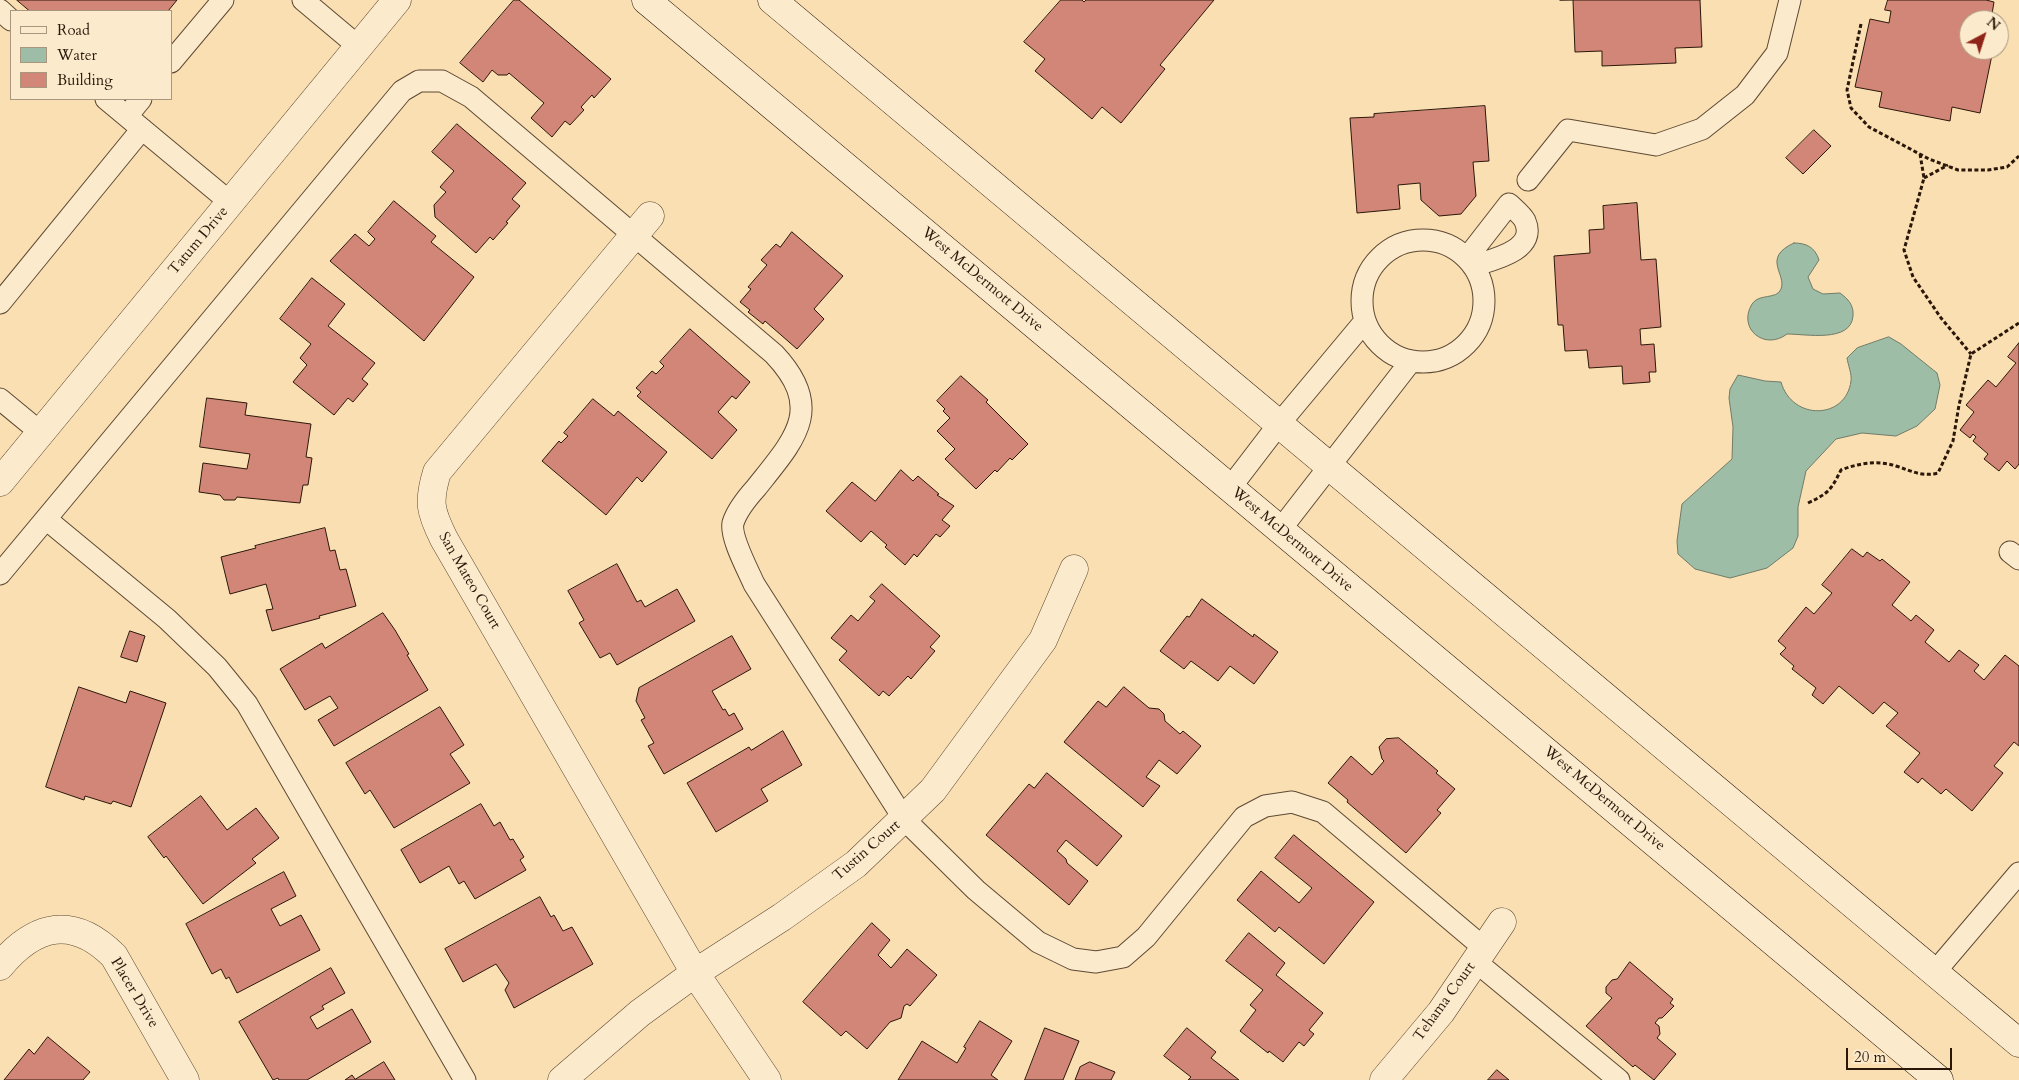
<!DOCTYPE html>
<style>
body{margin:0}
#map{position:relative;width:2019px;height:1080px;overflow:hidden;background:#f9dfb1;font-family:Cardo,serif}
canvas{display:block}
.legend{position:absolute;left:10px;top:10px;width:162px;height:90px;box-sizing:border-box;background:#fbeacc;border:1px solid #a8967e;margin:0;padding:6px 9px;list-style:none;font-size:15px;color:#2b170a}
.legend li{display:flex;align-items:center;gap:10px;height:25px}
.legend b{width:25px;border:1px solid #a8967e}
.north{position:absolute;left:1959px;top:10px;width:50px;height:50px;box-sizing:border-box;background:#fbeacc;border:1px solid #a8967e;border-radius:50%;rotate:40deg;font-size:14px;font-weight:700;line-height:20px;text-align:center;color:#2b170a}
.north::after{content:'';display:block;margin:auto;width:18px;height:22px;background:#8f2418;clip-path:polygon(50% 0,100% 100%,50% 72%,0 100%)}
.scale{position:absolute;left:1846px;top:1048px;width:106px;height:22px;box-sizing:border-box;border:2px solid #2b170a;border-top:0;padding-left:6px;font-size:15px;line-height:18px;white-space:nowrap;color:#2b170a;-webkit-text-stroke:4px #fbeacc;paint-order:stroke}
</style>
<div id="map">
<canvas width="2019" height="1080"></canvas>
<ul class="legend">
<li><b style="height:6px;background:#fbeacc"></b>Road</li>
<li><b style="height:14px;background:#9ebda7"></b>Water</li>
<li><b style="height:14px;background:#d28678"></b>Building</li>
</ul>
<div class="north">N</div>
<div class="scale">20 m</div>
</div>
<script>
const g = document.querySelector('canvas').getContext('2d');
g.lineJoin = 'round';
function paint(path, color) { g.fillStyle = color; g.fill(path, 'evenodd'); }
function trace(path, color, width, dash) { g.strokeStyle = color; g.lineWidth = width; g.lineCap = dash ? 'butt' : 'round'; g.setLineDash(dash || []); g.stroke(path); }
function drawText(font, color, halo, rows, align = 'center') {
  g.font = font + ' Cardo,serif'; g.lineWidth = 4; g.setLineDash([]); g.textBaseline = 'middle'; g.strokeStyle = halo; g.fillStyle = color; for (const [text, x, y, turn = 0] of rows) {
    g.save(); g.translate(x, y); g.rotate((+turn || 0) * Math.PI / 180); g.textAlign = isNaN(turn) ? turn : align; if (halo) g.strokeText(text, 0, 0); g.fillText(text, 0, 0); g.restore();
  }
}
const water = new Path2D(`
 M1794 243C1806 243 1815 247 1819 260L1808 277 1813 289 1823 294 1840 293C1848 299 1854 305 1853 316 1851 343 1806 334 1787 334 1765 351 1737 329 1752 304 1759 293 1777 300 1781 289 1787 274 1761 258 1794 243Z
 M1889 337 1901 344 1937 373 1940 385 1935 409 1917 426 1896 436 1862 433 1836 439 1806 471 1798 507V536L1793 548 1767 568 1730 578 1695 569 1678 554 1677 541 1682 504 1732 459 1733 427 1729 398 1730 389 1738 375 1765 381 1781 382C1792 421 1846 420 1851 381 1852 374 1848 365 1847 358L1857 348Z`);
paint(water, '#9ebda7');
trace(water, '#707b68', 1);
const building = new Path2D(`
 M17 0H177L168 11H30Z
 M514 0H519L611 79 594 98 592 95 581 107 584 110 570 125 565 121 552 137 531 118 544 103 509 73 507 75H498L492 70 483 82 460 63Z
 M1061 0H1082L1084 2 1086 0H1214L1160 65 1165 69 1121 123 1102 107 1092 119 1035 71 1045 59 1024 42Z
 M1560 0H1700L1702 47 1675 48 1676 63 1602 66V51L1575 52 1573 0Z
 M1888 0H1986L1994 2 1991 20H1969V50H1993L1980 113 1952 107 1950 121 1879 107 1882 92 1855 87 1870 19 1889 23 1891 11 1885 10Z
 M1485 106 1489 161 1473 162 1476 196 1461 214 1439 216 1421 200 1420 183 1398 185 1400 209 1357 213 1350 118 1374 117V114Z
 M457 124 526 183 512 199 520 206 506 222 508 223 493 240 490 237 476 253 435 217 434 205 446 192 440 187 454 171 432 152Z
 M1814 130 1831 146 1803 174 1786 158Z
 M394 201 436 236 431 242 474 277 424 341 330 261 355 234 369 246 375 239 368 232Z
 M1637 203 1641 260 1656 259 1661 327 1640 329 1641 345 1654 344 1656 372H1649L1650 382 1623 384 1622 366 1589 368 1587 350 1565 351 1563 325H1558L1554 256 1590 253 1589 230 1604 229 1603 206Z
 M792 232 843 276 814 309 824 319 797 349 765 321 763 324 748 312 750 310 740 302 751 289 748 287 767 265 761 260 776 244 780 247Z
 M312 278 345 304 328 326 375 363 362 379 368 384 353 402 348 398 334 415 293 382 307 365 300 358 311 344 280 319Z
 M690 329 750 382 736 399 732 396 718 412 737 430 712 459 637 396 641 392 636 388 652 371 656 374 664 366 660 362Z
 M2019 343V464L2015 469 2007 461 1999 471 1984 459 1988 454 1973 441 1976 437 1973 434 1970 438 1960 430 1974 412 1966 405 1988 380 1996 387 2016 363 2008 357Z
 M961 376 988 400 986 402 1028 444 1012 460 1010 458 997 472 995 470 976 489 945 459 955 449 937 431 950 418 943 411 945 409 937 401Z
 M207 398 247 403 245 415 311 424 306 457 312 458 308 485H303L300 503 237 497 235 500H224L220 495 199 492 203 463 247 469 250 454 200 447Z
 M593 399 614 416 618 411 667 452 642 482 637 477 606 515 542 461 559 441 561 443 568 436 564 433Z
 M901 470 913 481 918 476 939 494 937 495 954 506 942 520 950 526 940 537 936 534 917 557 914 554 905 565 885 547 887 545 871 531 861 542 826 511 852 482 875 501Z
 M325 528 330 551 335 550 340 570 346 569 356 606 319 616 320 618 272 631 266 610 273 609 266 584 230 594 221 557 256 548 255 546Z
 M1852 549 1863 557 1867 552 1880 561 1882 559 1910 582 1892 605 1911 621 1916 615 1934 630 1925 642 1949 662 1959 650 1979 665 1974 671 1984 680 2005 655 2019 666V746L2014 742 1994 766 2003 773 1972 811 1946 789 1941 794 1922 778 1918 783 1904 772 1920 753 1886 726 1898 713 1884 702 1873 714 1839 686 1823 704 1812 695 1816 688 1792 669 1794 666 1780 654 1786 648 1778 641 1806 607 1814 614 1832 593 1822 585Z
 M617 564 637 602 641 600 645 607 677 589 695 621 617 665 610 653 600 658 579 623 584 620 568 591Z
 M882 584 940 636 930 647 935 651 911 679 908 676 889 696 883 691 879 696 839 660 847 651 831 638 851 615 858 621 875 601 870 597Z
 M1202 599 1253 637 1254 634 1278 652 1254 684 1230 666 1218 681 1191 661 1184 669 1160 651 1187 616 1189 617Z
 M383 613 395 630 409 654 407 655 428 690 334 746 318 720 338 708 330 696 305 710 280 669 322 643 325 648Z
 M130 631 145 636 137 662 121 657Z
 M732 636 751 669 712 691 723 710 725 709 729 716 734 713 743 729 664 774 648 746 654 743 641 720 645 718 636 701 639 688Z
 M79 687 126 703 130 691 166 703 131 807 113 801 111 804 85 796 84 800 46 787Z
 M1124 687 1149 708 1159 709 1164 714 1165 721 1180 734 1183 731 1201 746 1177 774 1159 760 1146 777 1160 786 1143 807 1064 742 1098 701 1106 707Z
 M440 707 464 745 450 754 470 783 394 828 370 790 365 794 346 763Z
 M783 731 802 765 761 789 768 801 716 832 687 783 749 747 751 750Z
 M1399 738 1438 771 1436 773 1455 789 1437 810 1441 813 1406 853 1347 802 1348 800 1328 783 1351 756 1372 775 1384 761 1382 759 1379 747 1386 739Z
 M1047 773 1122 836 1097 866 1066 840 1057 851 1066 859 1067 863 1088 881 1069 905 986 835 1029 784 1034 788Z
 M201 796 227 830 256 808 279 838 252 859 256 863 203 904 166 856 164 858 148 837Z
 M481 804 494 826 500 822 510 840 513 839 524 857 520 860 526 870 475 899 464 881 459 884 449 866 420 883 401 850Z
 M1294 835 1374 902 1324 964 1279 927 1275 932 1237 900 1261 871 1299 903 1312 888 1275 858Z
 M284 872 296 896 271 909 280 926 301 915 320 950 237 993 229 977 226 979 221 969 212 974 186 924Z
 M540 897 551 917 554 915 563 931 572 927 593 964 514 1008 505 990 509 983 496 964 463 982 445 949Z
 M872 923 890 940 878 955 891 968 907 949 937 975 910 1006 907 1004 904 1006 901 1018 890 1022 867 1049 846 1031 841 1036 803 1002Z
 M1249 933 1285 963 1276 975 1323 1013 1309 1030 1314 1034 1304 1046 1299 1042 1283 1062 1269 1051 1268 1053 1240 1031 1256 1010 1250 1005 1263 990 1226 961Z
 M1630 962 1673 999 1670 1003 1674 1006 1662 1018H1659L1655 1023 1659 1026 1660 1034 1657 1038 1676 1054 1654 1080 1635 1065 1633 1067 1586 1026 1612 998 1606 993V987L1612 980 1617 979Z
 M331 968 345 993 322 1006 324 1009 310 1017 317 1029 352 1009 371 1042 307 1080H279L278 1078 273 1080 239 1022Z
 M980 1021 1012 1041 991 1075 998 1080H898L922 1041 957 1063 966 1048 964 1047Z
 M1045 1028 1079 1041 1063 1080H1025Z
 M1187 1028 1216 1052 1211 1058 1239 1080H1188L1191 1077 1164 1056Z
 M48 1037 90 1072 83 1080H4L29 1049 34 1054Z
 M384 1062 395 1080H345L352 1075 355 1079Z
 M1090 1062 1115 1072 1111 1080H1075L1080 1067Z
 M1497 1070 1509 1080H1488Z`);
paint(building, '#d28678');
trace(building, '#2b170a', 1);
const service = new Path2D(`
 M303 0 359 47
 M0 10 11 20
 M171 62 223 0
 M106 99 231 203
 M127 116 141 99
 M1528 180 1568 130 1656 145 1702 129 1745 95 1777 53 1790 0
 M1362 301a61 61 0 1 1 122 0a61 61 0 1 1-122 0Z
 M1467 258 1509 204C1514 209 1522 215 1525 221 1538 251 1491 260 1473 266
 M0 303 142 129
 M0 399 40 432
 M1230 488 1279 424 1365 321
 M46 519 167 619 217 667 247 704 465 1080
 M1280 530 1411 361
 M2010 552 2019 559
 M0 574 402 91 419 81H442L471 97 774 354C826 409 794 440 756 488 747 498 737 510 733 523 730 537 748 570 754 584L904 819 976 890 1038 942 1073 959 1096 962 1123 957 1146 937 1244 817 1265 806 1292 802 1323 812 1484 948
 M1475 961 1619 1080
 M1934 973 2019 873`);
const minor = new Path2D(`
 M650 216 437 472C428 502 430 511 444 539L695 973 767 1080
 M0 966C35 924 73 915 114 956L185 1080
 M562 1080 640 1013 695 973 782 917 856 864 933 790 1043 640 1074 569
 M1384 1080 1441 1012 1502 922`);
const tertiary = new Path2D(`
 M0 482 397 0`);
const secondary = new Path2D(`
 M646 0 1939 1080
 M772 0 2019 1043`);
trace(service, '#5e4934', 23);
trace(minor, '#5e4934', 29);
trace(tertiary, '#5e4934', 29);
trace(secondary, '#2b170a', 29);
trace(new Path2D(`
 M1861 24 1847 90 1851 108 1869 127 1929 159 1958 170H1988L2007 167 2019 156
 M1920 154 1924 178 1904 250 1913 277 1941 318 1971 354
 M1924 178 1948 165
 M1808 503C1829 493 1831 490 1841 470 1859 463 1878 460 1896 466 1912 471 1921 477 1938 473L1953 441 1959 405 1971 354 2019 323`), '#2b170a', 3, [4, 2.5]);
trace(service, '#fbeacc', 21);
trace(minor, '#fbeacc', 28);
trace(tertiary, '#fbeacc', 28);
trace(secondary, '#fbeacc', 28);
drawText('15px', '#2b170a', '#fbeacc', [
 ["Tatum Drive",199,241,-50],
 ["West McDermott Drive",982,280,40],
 ["West McDermott Drive",1292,540,40],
 ["San Mateo Court",469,581,60],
 ["West McDermott Drive",1604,799,40],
 ["Tustin Court",867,851,-41],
 ["Placer Drive",134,993,59],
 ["Tehama Court",1445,1002,-54]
]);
</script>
